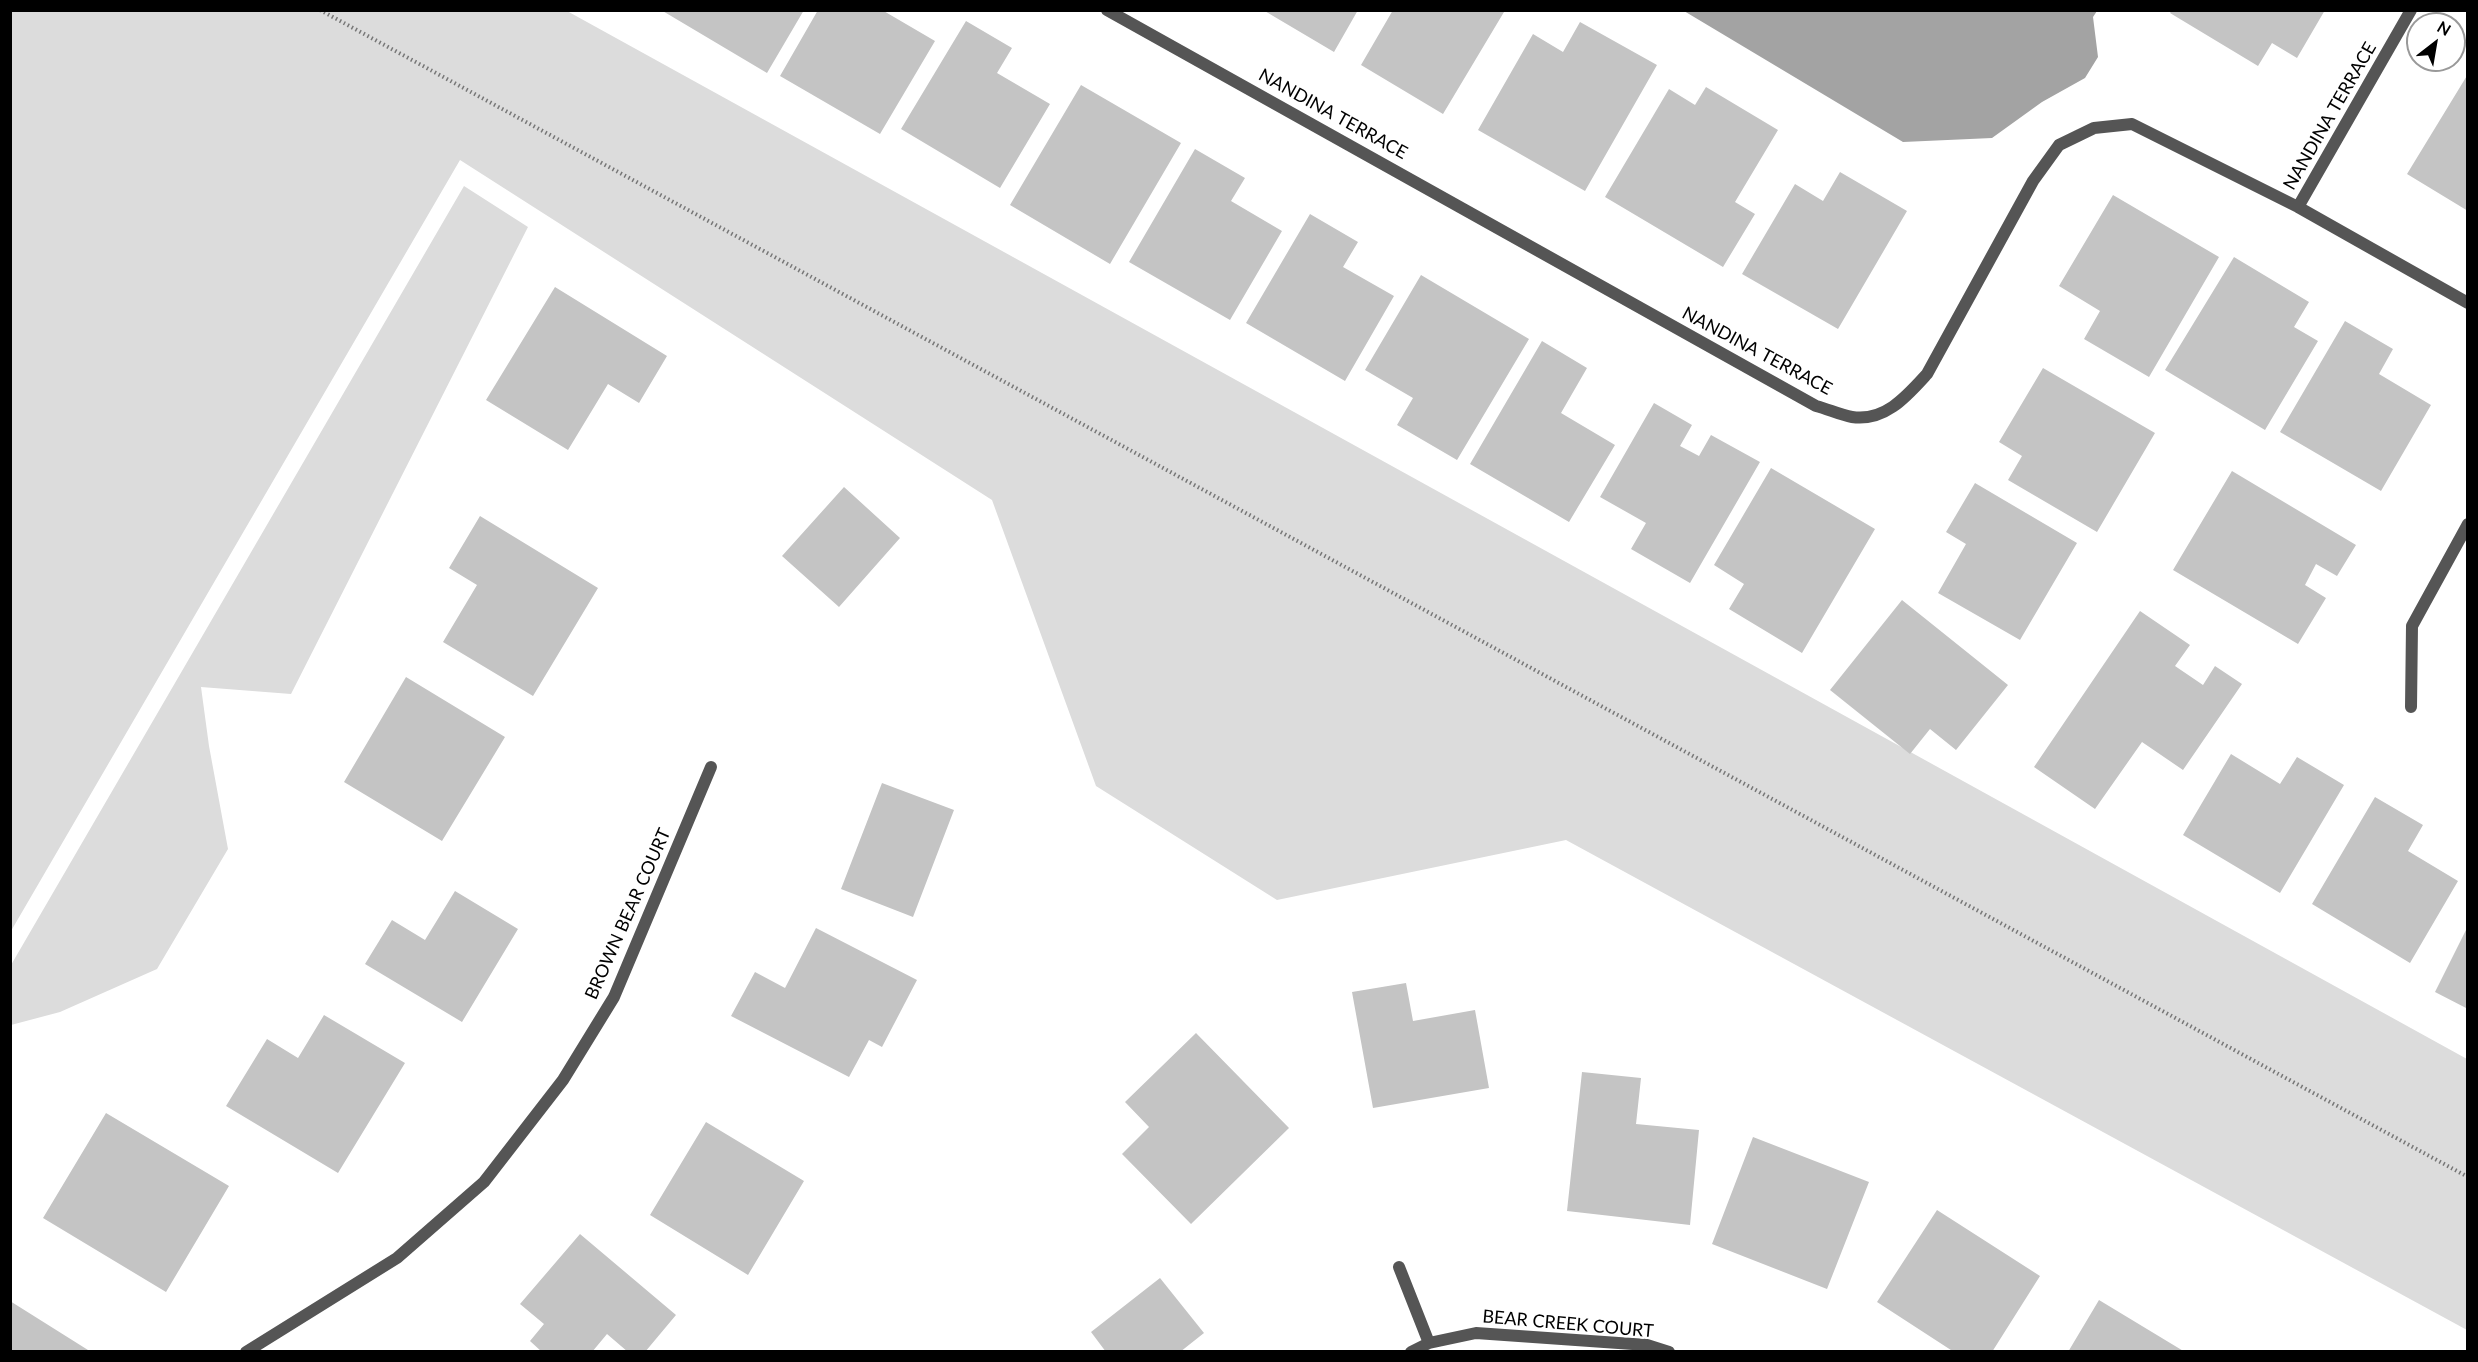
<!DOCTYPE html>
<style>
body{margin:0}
#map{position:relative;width:2478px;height:1362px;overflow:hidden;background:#fff;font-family:Lato,sans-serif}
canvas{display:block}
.frame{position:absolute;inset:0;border:12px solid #000;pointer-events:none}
.north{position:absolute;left:2406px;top:12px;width:60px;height:60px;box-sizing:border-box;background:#fff;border:2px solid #999;border-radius:50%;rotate:31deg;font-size:16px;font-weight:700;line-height:24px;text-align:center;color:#000}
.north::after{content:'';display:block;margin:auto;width:21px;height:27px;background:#000;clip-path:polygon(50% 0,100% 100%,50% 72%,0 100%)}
</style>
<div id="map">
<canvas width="2478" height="1362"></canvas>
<div class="frame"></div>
<div class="north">N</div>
</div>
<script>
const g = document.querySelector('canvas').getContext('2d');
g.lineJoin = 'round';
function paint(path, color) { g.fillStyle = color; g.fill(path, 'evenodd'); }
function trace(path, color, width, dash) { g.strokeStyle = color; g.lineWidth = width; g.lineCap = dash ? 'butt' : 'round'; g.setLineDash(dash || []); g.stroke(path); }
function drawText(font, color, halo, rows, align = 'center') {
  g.font = font + ' Lato,sans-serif'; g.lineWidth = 4.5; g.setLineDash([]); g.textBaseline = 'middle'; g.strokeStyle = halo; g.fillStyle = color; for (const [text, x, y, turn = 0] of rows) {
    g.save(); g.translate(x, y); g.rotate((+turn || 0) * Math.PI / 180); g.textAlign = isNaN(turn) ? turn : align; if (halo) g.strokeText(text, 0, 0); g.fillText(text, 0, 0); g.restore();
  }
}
paint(new Path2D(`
 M11 11H567L2467 1059V1330L1566 840 1277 900 1096 786 992 500 460 160 11 931Z
 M464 186 528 227 291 694 201 687 209 746 228 849 157 969 60 1012 11 1025V965Z`), '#dcdcdc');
paint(new Path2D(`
 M1684 11H2097L2093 17 2098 57 2085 78 2042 102 1992 138 1903 142Z`), '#a3a3a3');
paint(new Path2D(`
 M661 10H804L767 73Z
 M818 10H882L935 41 880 134 780 76Z
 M1263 10H1358L1334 52Z
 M1393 10 1504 12 1443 114 1361 65Z
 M2172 10H2325L2297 58 2272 43 2258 66 2170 13Z
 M966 21 1012 48 997 73 1050 104 1000 188 901 129Z
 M1580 22 1657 65 1585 191 1478 130 1533 34 1563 52Z
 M2468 74V211L2407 174Z
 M1081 85 1181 143 1110 264 1010 205Z
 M1706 87 1778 130 1735 202 1755 214 1723 267 1605 197 1669 89 1695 105Z
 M1195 149 1245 178 1231 201 1282 231 1230 320 1129 262Z
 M1840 172 1907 211 1838 329 1742 274 1795 184 1823 201Z
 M2113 195 2219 257 2149 377 2084 339 2100 311 2059 286Z
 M1310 214 1358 242 1343 267 1394 296 1345 381 1246 323Z
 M2234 257 2309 302 2294 327 2318 341 2265 430 2165 370Z
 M1421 275 1529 339 1457 460 1397 425 1413 398 1365 370Z
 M555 287 667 356 639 403 608 384 568 450 486 400Z
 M2345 321 2393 349 2379 374 2431 405 2381 491 2280 432Z
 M1542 341 1587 368 1561 413 1615 445 1569 522 1470 464Z
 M2043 368 2155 433 2097 532 2008 480 2022 456 1999 442Z
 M1654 403 1692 425 1680 446 1699 456 1711 435 1760 462 1690 583 1631 549 1646 523 1600 497Z
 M1771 468 1875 529 1802 653 1729 609 1744 584 1714 565Z
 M2232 471 2356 545 2337 576 2316 564 2305 585 2326 598 2298 644 2173 570Z
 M1975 483 2077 543 2020 640 1938 593 1966 544 1946 532Z
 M844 487 900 538 839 607 782 556Z
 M480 516 598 588 533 696 443 642 477 585 449 568Z
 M1902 600 2008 685 1956 750 1930 729 1910 754 1830 690Z
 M2140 611 2190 645 2175 666 2203 685 2215 666 2242 684 2183 770 2142 742 2095 809 2034 767Z
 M406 677 505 737 442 841 344 782Z
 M2231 754 2280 784 2297 757 2344 785 2280 893 2183 835Z
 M882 783 954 810 913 917 841 889Z
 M2375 797 2423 825 2408 851 2458 881 2410 963 2312 904Z
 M455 891 518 929 462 1022 365 964 392 920 425 940Z
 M2468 926V1009L2435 992Z
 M816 928 917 980 882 1047 869 1040 849 1077 731 1016 755 972 785 988Z
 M1406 983 1413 1021 1475 1010 1489 1088 1373 1108 1352 992Z
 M324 1015 405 1063 338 1173 226 1106 267 1039 298 1058Z
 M1196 1033 1289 1128 1191 1224 1122 1154 1149 1127 1125 1102Z
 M1582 1072 1641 1078 1636 1124 1699 1130 1690 1225 1567 1211Z
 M106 1113 229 1186 166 1292 43 1218Z
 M706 1122 804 1181 748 1275 650 1215Z
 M1753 1137 1869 1182 1827 1289 1712 1244Z
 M1937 1210 2040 1276 1992 1352H1954L1877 1302Z
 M580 1234 676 1315 645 1352H628L607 1334 592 1352H542L530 1341 544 1324 520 1304Z
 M1160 1278 1204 1333 1180 1352H1106L1091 1332Z
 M2099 1300 2185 1352H2068Z
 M10 1301 88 1350 87 1352H10Z`), '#c4c4c4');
trace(new Path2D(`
 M320 10 2468 1177`), '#777', 4, [1.5, 3]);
trace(new Path2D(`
 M1107 10 1816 406C1828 409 1840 415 1852 417 1885 422 1907 396 1927 374L2033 181 2059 145 2094 128 2132 124 2298 207 2411 10
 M2298 207 2468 303
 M2411 707 2412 626 2468 524
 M1399 1267 1429 1343
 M246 1352 397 1258 484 1182 563 1080 614 997 711 767
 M1411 1352 1429 1343 1476 1333 1647 1345 1669 1352`), '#555', 12);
drawText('18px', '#000', '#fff', [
 ["NANDINA TERRACE",1333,114,29],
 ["NANDINA TERRACE",2330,116,-60],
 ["NANDINA TERRACE",1757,351,28],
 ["BROWN BEAR COURT",628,914,-66],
 ["BEAR CREEK COURT",1568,1324,5]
]);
</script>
